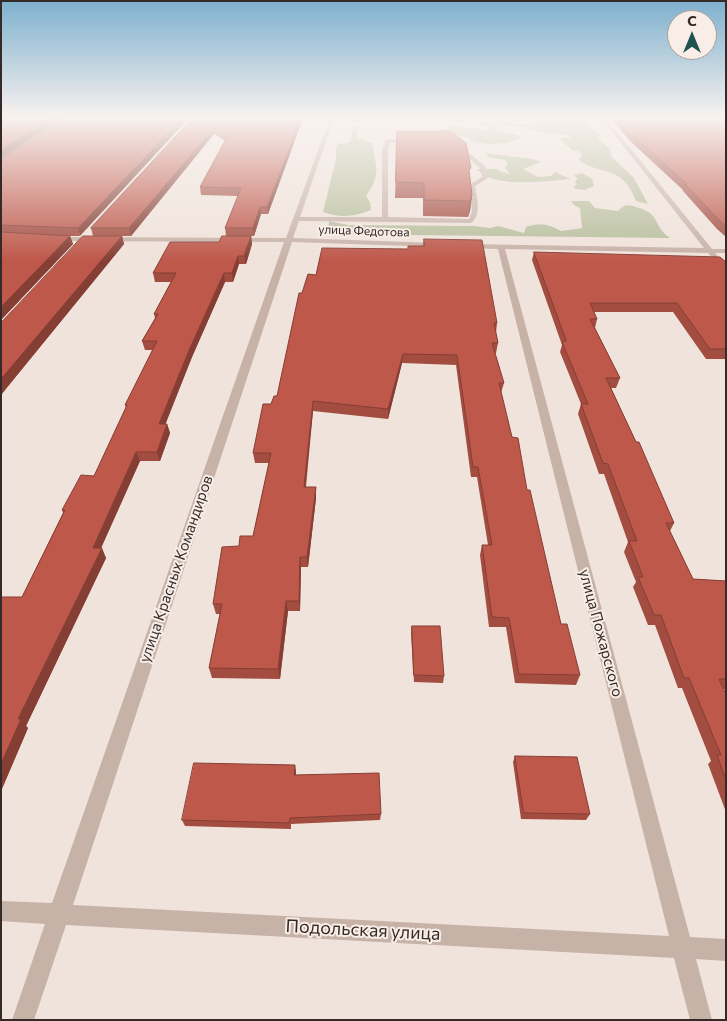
<!DOCTYPE html>
<meta charset="utf-8">
<style>
body{margin:0}
#map{position:relative;width:727px;height:1021px;overflow:hidden;background:#f0e3db;font-family:Commissioner,sans-serif}
canvas{display:block}
.frame{position:absolute;inset:0;border:2px solid #342a28;pointer-events:none}
.north{position:absolute;left:667px;top:10px;width:50px;height:50px;box-sizing:border-box;background:#f8eee7;border:1px solid #aaa09b;border-radius:50%;rotate:0deg;font-size:14px;font-weight:700;line-height:20px;text-align:center;color:#342a28}
.north::after{content:'';display:block;margin:auto;width:18px;height:22px;background:#205350;clip-path:polygon(50% 0,100% 100%,50% 72%,0 100%)}
</style>
<div id="map">
<canvas width="727" height="1021"></canvas>
<div class="frame"></div>
<div class="north">С</div>
</div>
<script>
const g = document.querySelector('canvas').getContext('2d');
g.lineJoin = 'round';
function paint(path, color) { g.fillStyle = color; g.fill(path, 'evenodd'); }
function trace(path, color, width, dash) { g.strokeStyle = color; g.lineWidth = width; g.lineCap = dash ? 'butt' : 'round'; g.setLineDash(dash || []); g.stroke(path); }
function drawText(font, color, halo, rows, align = 'center') {
  g.font = font + ' Commissioner,sans-serif'; g.lineWidth = 4; g.setLineDash([]); g.textBaseline = 'middle'; g.strokeStyle = halo; g.fillStyle = color; for (const [text, x, y, turn = 0] of rows) {
    g.save(); g.translate(x, y); g.rotate((+turn || 0) * Math.PI / 180); g.textAlign = isNaN(turn) ? turn : align; if (halo) g.strokeText(text, 0, 0); g.fillText(text, 0, 0); g.restore();
  }
}
paint(new Path2D(`
 M571 121 585 122 594 131 598 132 601 135 598 138 610 149 611 156 634 178 648 204 636 201C622 164 603 177 579 160L582 155 579 150 573 151 560 139 561 137 570 138V135L547 133 527 129 525 126 482 125 477 122 530 124Z
 M448 126 486 130 490 126 499 127 495 130C504 134 513 132 522 137L508 143 488 144 475 142 466 137 431 132 447 130Z
 M353 127H358L357 138 372 143C376 168 382 173 366 196L370 202 371 210C355 217 339 218 323 212L336 159V148L338 144 347 143 351 140Z
 M486 153 532 159 541 162 523 169 538 177 551 176 555 172 571 179C548 181 491 189 477 169H497L501 172 510 174 505 168 508 164 505 160 488 157Z
 M582 173 592 179 594 186 585 190 575 189 574 186 577 185 575 181 578 179 574 175Z
 M571 201H589L595 208 618 211C623 205 628 204 636 207 662 214 652 226 670 238L328 234 329 221 348 225 474 226 490 228 498 226 524 233 526 227C539 222 549 224 561 231L582 228 580 208 574 205Z`), '#b7be9c');
paint(new Path2D(`
 M330 118H334L300 217H382V151L385 141 388 139 416 141 390 143 388 151V217L469 219 472 211 469 185 482 177 480 168 455 146 457 143 485 166 488 178 475 186C477 198 482 215 471 223L299 221 293 238 438 243 442 245 438 247 292 242 73 905 669 936 498 249 466 248 462 246 466 244 704 248 601 118H606L712 249H726V253H715L726 266V273L708 253 505 249 690 937 726 939V961L696 959 712 1020H690L674 958 66 925 34 1020H12L45 924 1 921V901L52 903 284 242 56 241 52 239 56 237 286 238Z
 M385 118H523L521 119Z`), '#c7b2a8');
paint(new Path2D(`
 M65 118 80 236H70L73 244 1 320V160Z
 M193 118H303L268 214H261L254 236H251L252 244 246 264H239L233 282H225L192 357 165 424H167L170 433 160 461H140L101 548 106 558 26 726 28 728 1 791V597H22L63 513 62 510 94 476 126 408 125 405 153 350H145L142 341 155 318 154 314 171 282H155L153 273 219 242 226 236 225 228 238 196 201 195 200 187 225 141 214 134 131 236H122L124 244 9 385 1 395V323L93 236 91 228Z
 M610 118H726V237L717 229 683 191V190L630 141Z
 M397 131 470 177 472 195 470 211 468 217 423 216V198H395Z
 M424 239 497 323 496 333 498 343 496 353H495L504 383 501 393 512 437 527 490 561 624 580 675 576 685 515 683 506 627H489L480 555 482 545H488L477 477H471L456 365 402 363 388 419 313 411 306 487H316V498L308 567H301L300 611H288L280 679 212 678 209 668 220 614H216L213 604 239 546 253 536 269 463H255L253 453 271 404 277 396 302 293 316 275 408 249 423 246Z
 M534 252 726 262V359H706L673 312H594L597 319 595 328 620 378 616 388H611L674 523 670 531 693 579 726 581V689H723L726 694V812L708 764 711 761 682 688H678L655 625H648L633 587 636 582 624 552 628 542 604 474H599L578 414 581 404 560 352 562 345 532 260Z
 M412 626 444 676 443 683 414 682 411 633Z
 M515 756 590 814 586 820 521 819 513 762Z
 M296 771V775L381 814 380 820 291 824V829L185 826 182 820Z`), '#a34c40');
paint(new Path2D(`
 M52 118H63L1 159V150Z
 M182 118H189L80 236 78 228Z
 M301 118H303L268 214 267 207Z
 M214 128V134L131 236 129 228Z
 M472 195 470 211 468 217 470 201Z
 M260 207 261 214 254 236 253 228Z
 M70 236 73 244 1 320V307Z
 M122 236 124 244 9 385 1 395V379Z
 M251 236 252 244 246 264 244 256Z
 M238 256 239 264 233 282 232 273Z
 M224 273 225 282 192 357 162 433 159 424 190 348Z
 M403 354 402 363 388 419V409Z
 M313 401V411L304 497V487Z
 M167 424 170 433 160 461 157 452Z
 M136 452 140 461 97 557 93 548Z
 M316 487V498L308 567 307 557Z
 M102 548 106 558 26 726 28 728 1 791V764L18 719Z
 M300 557 301 567 300 611 299 601Z
 M286 601 288 611 280 679 278 669Z
 M295 765 296 771 295 781 294 775Z`), '#853e34');
const building = new Path2D(`
 M1 118H52L1 150Z
 M65 118H182L78 228 1 225V160Z
 M193 118H301L267 207H260L253 228H225L241 188 200 187 227 137 214 128 129 228H91Z
 M617 118H726V226L720 221 685 184H687L632 135Z
 M397 131H451L466 143 471 168 469 170 472 195 470 201 424 200V183L396 182Z
 M1 232 70 236 1 307Z
 M83 236H122L1 379V323Z
 M222 236H251L244 256H238L232 273H224L190 348 159 424H167L157 452H136L93 548H102L18 719H21L1 764V597H22L65 510H62L81 475 94 476 127 405H125L157 341H142L158 314H154L176 273H153L170 242H219Z
 M424 239 482 240 497 323H494L498 343H492L504 383H499L512 437 518 438 527 490H530L536 516 561 624H567L580 675 519 674 509 618 492 617 482 545H492L478 467H473L457 355 403 354 388 409 313 401 304 487H316L307 557H300L299 601H286L278 669 209 668 222 604H213L222 547 239 546 240 536H253L271 453H253L263 404H271L274 396H277L299 293H302L308 274 316 275 322 248 408 249V246H424Z
 M534 252 720 257 726 262V349H710L677 303H590L597 319H590L620 378H606L636 442H639L674 523H666L693 579 726 581V679H719L726 694V780L717 755H721L689 678H684L661 615H654L638 577H643L629 541H637L608 464 603 463 581 404H588L562 342 566 341Z
 M412 626H440L444 676 414 675Z
 M515 756 577 757 590 814 524 813Z
 M194 763 295 765 294 775 379 773 381 814 290 818 289 823 182 820Z`);
paint(building, '#be584b');
trace(building, '#853e34', 1);
const sky = g.createLinearGradient(0, 0, 0, 261);
sky.addColorStop(0, '#7db0ce');
sky.addColorStop(0.45, '#f8f2ef');
sky.addColorStop(1, '#f8f2ef00');
g.fillStyle = sky;
g.fillRect(0, 0, 727, 261);
drawText('12px', '#342a28', '#f8eee7', [
 ["улица Федотова",364,231,2]
]);
drawText('15px', '#342a28', '#f8eee7', [
 ["улица Красных Командиров",176,569,-71],
 ["улица Пожарского",601,633,75]
]);
drawText('18px', '#342a28', '#f8eee7', [
 ["Подольская улица",363,930,3]
]);
</script>
